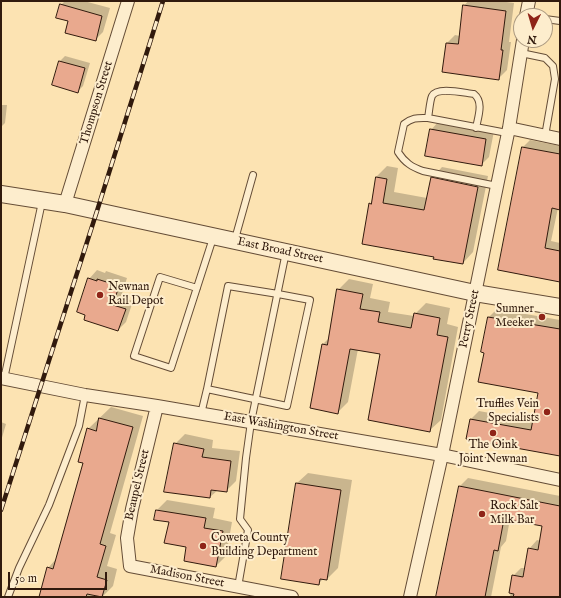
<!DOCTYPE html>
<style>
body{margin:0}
#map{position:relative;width:561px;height:598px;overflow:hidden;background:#fce3b2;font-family:"IM FELL English",serif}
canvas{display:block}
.frame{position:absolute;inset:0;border:2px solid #311a0d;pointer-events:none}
.north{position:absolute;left:513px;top:8px;width:40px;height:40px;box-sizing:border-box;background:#fdedcd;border:1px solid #ab9980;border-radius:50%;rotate:185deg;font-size:11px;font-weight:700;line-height:16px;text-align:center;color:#311a0d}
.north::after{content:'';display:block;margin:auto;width:14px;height:18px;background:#8f2418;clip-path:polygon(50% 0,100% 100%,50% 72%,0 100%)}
.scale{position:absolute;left:8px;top:572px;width:99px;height:18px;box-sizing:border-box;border:2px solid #311a0d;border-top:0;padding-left:5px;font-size:12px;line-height:14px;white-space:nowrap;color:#311a0d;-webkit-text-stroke:3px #fdedcd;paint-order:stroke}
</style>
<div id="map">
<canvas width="561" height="598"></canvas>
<div class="frame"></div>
<div class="north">N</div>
<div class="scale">50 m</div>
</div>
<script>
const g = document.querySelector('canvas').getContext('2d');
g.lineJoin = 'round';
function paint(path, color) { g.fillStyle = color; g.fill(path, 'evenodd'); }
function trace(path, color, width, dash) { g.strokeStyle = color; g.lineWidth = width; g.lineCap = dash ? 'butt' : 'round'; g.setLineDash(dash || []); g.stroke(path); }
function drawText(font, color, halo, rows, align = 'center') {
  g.font = font + ' "IM FELL English",serif'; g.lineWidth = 4; g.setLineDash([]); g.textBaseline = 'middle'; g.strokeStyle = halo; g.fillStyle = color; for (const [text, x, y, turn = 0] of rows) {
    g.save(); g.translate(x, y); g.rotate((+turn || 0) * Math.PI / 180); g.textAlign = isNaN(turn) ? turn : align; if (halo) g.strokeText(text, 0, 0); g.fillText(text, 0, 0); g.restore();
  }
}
paint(new Path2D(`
 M65 1H84L110 8 103 32 95 40 69 20 61 5Z
 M468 1H499L514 3 509 42H511L507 70 499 78 447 43 455 35 460 36 464 6Z
 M65 56 90 63 83 86 78 91 54 85 60 61Z
 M1 105H7L5 123 1 127Z
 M439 121 494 131 489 157 481 165 431 130Z
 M530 140 560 146V209L558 208 551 241 560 243V281L499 270 523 147Z
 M387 166 398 168 394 192 427 198 432 178 442 167 488 176 473 252 463 263 435 256 370 204 372 202 376 177Z
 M97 270 105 273 106 271 127 278 121 297 133 301 126 322 118 330 89 279Z
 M349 279 373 284 370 298 390 302 388 312 414 316 415 314 426 303 450 308 447 324 458 327 441 420 430 430 381 354 358 349 348 402 338 412 311 408 323 344 329 338 338 290Z
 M497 309 560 320V455L471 419 479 411 534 421 539 392 485 352 489 317Z
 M111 407 143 416 110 533 116 535 107 566 117 569 113 586 102 597 94 594 93 597H40L48 568 57 558 84 463 88 429Z
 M1 422 6 424 1 441Z
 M185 434 213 440 212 448 240 451 236 481 226 491 218 490 210 497 175 444Z
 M308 473 352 480 338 568 327 579 324 578 318 584 297 483Z
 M468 478 560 496V597H510L513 576 521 568H525L529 549 537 540 541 541 543 525 510 519 506 541 501 547 491 597H437L460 486Z
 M167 500 215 508 213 518 232 522 226 556 216 566 188 546 170 522 156 519 157 510Z`), '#0003');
const building = new Path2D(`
 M60 4 102 16 96 41 65 33 68 21 56 18Z
 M463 5 506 11 501 50H503L499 80 442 72 446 43 458 44Z
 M59 61 85 68 78 93 52 85Z
 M430 129 486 139 482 166 425 156Z
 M522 147 560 154V210L552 208 545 248 560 251V282L498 270Z
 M376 177 387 179 383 203 424 210 431 177 478 187 463 264 433 259 434 257 362 244 369 203 371 204Z
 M88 278 97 281V279L119 286 113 305 126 309 118 331 84 320 85 315 77 312Z
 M337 289 363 294 360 309 380 312 378 322 411 328 414 313 440 318 437 335 448 337 430 432 368 420 380 354 350 349 338 414 310 408 322 344 327 345Z
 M488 317 560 329V456L466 439 470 419 531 430 538 393 478 382 484 353 481 352Z
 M99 418 133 427 100 544 106 546 97 577 107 580 102 597 87 594 86 597H39L47 567 53 569 83 463 78 462 87 428 96 431Z
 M174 443 204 449 202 457 231 461 227 492 211 490 210 498 164 492Z
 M296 483 341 490 327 580 320 579 319 585 281 579Z
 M459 486 560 506V597H513L514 594 509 593 512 575 523 577 528 548 538 550 542 526 504 519 498 551 494 550 485 597H436Z
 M156 510 206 518 204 528 223 531 216 567 184 561 186 547 164 543 169 522 154 520Z`);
paint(building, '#e9a98e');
trace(building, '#311a0d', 1);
const service = new Path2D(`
 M545 19 560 21
 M521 53 545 58 553 66 555 79 545 136
 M428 118C429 113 430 100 432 96 437 86 464 93 474 94 484 102 478 117 476 128
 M497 186 423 171C412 167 405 163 398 152L404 124C413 117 418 118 428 118L507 133
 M235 239 253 175
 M228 286 278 294 310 300 287 406 207 389Z
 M197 288 160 277 134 356 171 368 213 238
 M4 379 42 202
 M201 414 207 389
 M238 587 248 530 240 519 246 458 251 422 286 252
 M8 597 19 568 49 505 79 426 85 395`);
const minor = new Path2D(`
 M526 16 529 1
 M509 128 560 139
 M65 204 128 1
 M1 378 85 395 157 406 442 455 560 480
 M157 406 132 509 127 538 130 566 292 597
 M410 597 442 455 497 186 509 128 523 40`);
const tertiary = new Path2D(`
 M1 194 65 204 97 211 475 293 560 307`);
trace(service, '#644c36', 8);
trace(minor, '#644c36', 14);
trace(tertiary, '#644c36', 18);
trace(service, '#fdedcd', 6);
trace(minor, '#fdedcd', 12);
trace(tertiary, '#fdedcd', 16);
const rail = new Path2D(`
 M1 510 97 211 163 1`);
trace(rail, '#311a0d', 4.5);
trace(rail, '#fdedcd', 3, [9]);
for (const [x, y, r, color] of [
 [100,295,4,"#8f2418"],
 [542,317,4,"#8f2418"],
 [547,412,4,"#8f2418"],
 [493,433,4,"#8f2418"],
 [482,514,4,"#8f2418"],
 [203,546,4,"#8f2418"]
]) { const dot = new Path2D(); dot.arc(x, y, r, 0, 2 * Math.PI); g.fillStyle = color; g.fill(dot); trace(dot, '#fdedcd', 1.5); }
drawText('12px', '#311a0d', '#fdedcd', [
 ["Thompson Street",97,103,-73],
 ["East Broad Street",280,251,12],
 ["Perry Street",470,319,-78],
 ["East Washington Street",281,427,10],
 ["Beaupel Street",138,485,-77],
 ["Madison Street",187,577,11]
]);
drawText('12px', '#311a0d', '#fdedcd', [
 ["Newnan",108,288],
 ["Rail Depot",108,302],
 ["Sumner",534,310,"right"],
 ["Meeker",534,324,"right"],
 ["Truffles Vein",539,405,"right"],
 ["Specialists",539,419,"right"],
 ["The Oink",493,446,"center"],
 ["Joint Newnan",493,460,"center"],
 ["Rock Salt",490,507],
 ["Milk Bar",490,521],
 ["Coweta County",211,539],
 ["Building Department",211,553]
], 'left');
</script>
